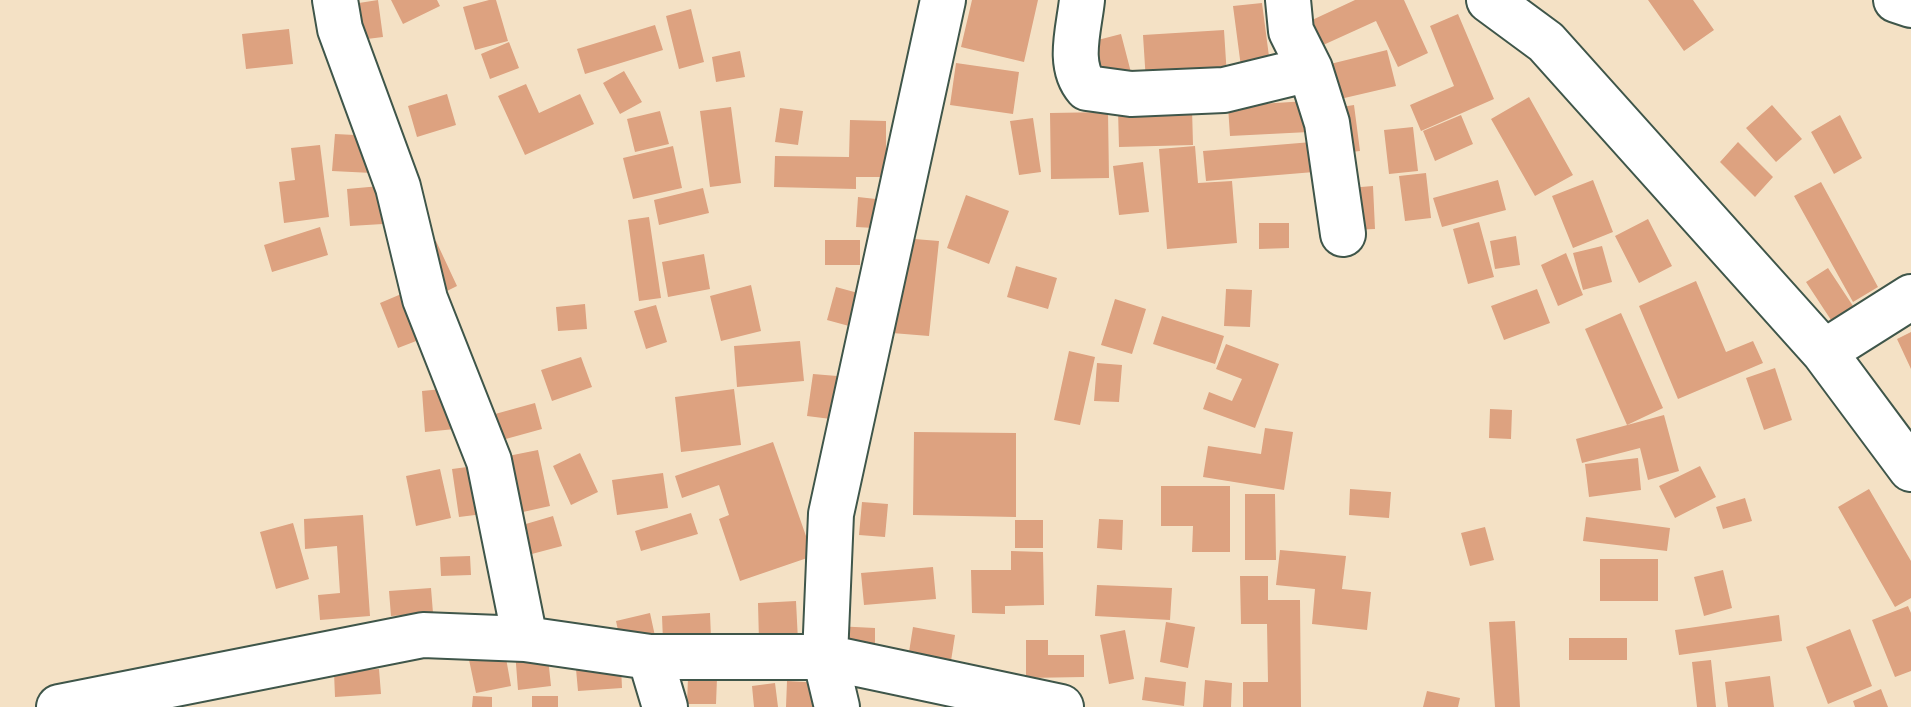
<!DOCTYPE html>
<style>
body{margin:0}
canvas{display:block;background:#f4e1c5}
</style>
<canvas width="1911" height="707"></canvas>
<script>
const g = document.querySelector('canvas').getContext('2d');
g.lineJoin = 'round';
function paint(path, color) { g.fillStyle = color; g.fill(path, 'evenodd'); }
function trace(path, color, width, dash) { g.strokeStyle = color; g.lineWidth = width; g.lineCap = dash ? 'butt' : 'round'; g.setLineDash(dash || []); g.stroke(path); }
paint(new Path2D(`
 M378 0 383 37 351 41 346 5Z
 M391 0H437L440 6 403 24Z
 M489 0H496L508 41 475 50 463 7Z
 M972 0H1038L1024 62 961 47Z
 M1355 0H1404L1428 53 1398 67 1376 21 1321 46 1310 21Z
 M1648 0H1693L1714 30 1684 51Z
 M1262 3 1270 64 1241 67 1233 6Z
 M691 9 704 62 679 69 666 16Z
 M1458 14 1494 99 1421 131 1410 105 1454 86 1430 26Z
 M655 25 663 50 585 74 577 49Z
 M289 29 293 64 246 69 242 34Z
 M1224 30 1227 77 1146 82 1143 35Z
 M1121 34 1134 84 1103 92 1090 42Z
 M509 42 519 68 490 79 481 54Z
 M1387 50 1396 86 1323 103 1314 68Z
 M740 51 745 77 716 82 712 57Z
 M956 63 1019 72 1013 114 950 105Z
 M624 71 642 102 620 114 603 83Z
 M526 84 539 113 580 94 594 124 525 155 498 96Z
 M447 94 456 125 417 137 408 106Z
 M1529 97 1573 175 1535 196 1491 119Z
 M1307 101 1309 132 1230 136 1228 106Z
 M1354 105 1360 151 1334 154 1328 109Z
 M1772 105 1802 139 1776 162 1746 128Z
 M731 107 741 183 710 187 700 111Z
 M780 108 803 111 798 145 775 142Z
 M1192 108 1193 145 1119 147 1118 110Z
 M660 111 669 144 635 152 627 119Z
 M1108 112 1109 178 1051 179 1050 113Z
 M1461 115 1473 144 1435 161 1423 131Z
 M1840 115 1862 158 1834 174 1811 132Z
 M1033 118 1041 172 1019 175 1010 121Z
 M850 120 886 121V177H856V189L774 187 775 156 849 157Z
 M1413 127 1418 171 1389 174 1384 130Z
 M335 134 375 136 372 173 332 171Z
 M1312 142 1314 172 1206 181 1203 151Z
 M1738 142 1773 177 1755 197 1720 162Z
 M320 145 329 217 284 223 279 182 295 180 291 148Z
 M673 146 682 188 633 199 623 158Z
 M1195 146 1198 183 1232 181 1237 243 1167 249 1159 149Z
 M1143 162 1149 212 1119 215 1113 166Z
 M1426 173 1431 218 1405 221 1399 176Z
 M1498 180 1506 210 1442 227 1433 198Z
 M1593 180 1613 232 1573 248 1552 196Z
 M1821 182 1878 287 1853 302 1794 196Z
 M380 186 383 224 350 226 347 189Z
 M1373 186 1375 229 1351 230 1349 188Z
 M703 188 709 213 659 225 654 200Z
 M966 195 1009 211 989 264 947 248Z
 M858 197 876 199 874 228 856 227Z
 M649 217 661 298 639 301 628 220Z
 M1648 219 1672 266 1639 283 1615 236Z
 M1479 222 1494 277 1468 284 1453 229Z
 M1259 223H1289V248L1259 249Z
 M320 227 328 255 272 272 264 245Z
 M1516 236 1520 265 1495 269 1490 241Z
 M902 238 939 241 929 336 892 333Z
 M825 240H860V265H825Z
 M436 241 457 286 431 299 410 253Z
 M1602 246 1612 282 1583 290 1573 253Z
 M1566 253 1583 295 1558 306 1541 265Z
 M704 254 710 289 668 297 662 262Z
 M1016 266 1057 278 1048 309 1007 297Z
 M1828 268 1855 309 1833 323 1806 282Z
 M1696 281 1726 352 1753 341 1763 363 1678 399 1639 306Z
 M751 285 761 331 721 341 710 296Z
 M836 287 858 293 849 326 827 320Z
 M1226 289 1252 290 1250 327 1224 326Z
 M1537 289 1550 323 1504 340 1491 306Z
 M406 292 424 338 398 348 380 303Z
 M1115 299 1146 309 1132 354 1101 345Z
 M585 304 587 329 558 331 556 307Z
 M656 305 667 342 646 349 634 311Z
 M1621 313 1663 408 1627 425 1585 329Z
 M1162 316 1224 336 1215 364 1153 344Z
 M1911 332V369L1897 339Z
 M800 341 804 381 737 387 734 346Z
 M1226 344 1279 364 1255 428 1203 409 1209 392 1232 401 1242 379 1216 369Z
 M1069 351 1095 357 1080 425 1054 420Z
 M581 357 592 387 552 401 541 370Z
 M1097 363 1122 365 1119 402 1094 401Z
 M1775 368 1792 420 1764 430 1746 378Z
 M813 374 837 376 831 419 807 416Z
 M452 388 455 429 425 432 422 391Z
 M734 389 741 445 681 452 675 397Z
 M535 403 542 429 484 445 477 419Z
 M1490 409 1512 410 1511 439 1489 438Z
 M1664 415 1679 471 1648 480 1640 448 1582 463 1576 439Z
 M1265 428 1293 432 1284 490 1203 477 1208 446 1261 454Z
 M914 432 1016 433V517L913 515Z
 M773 442 813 556 740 581 719 519 729 515 719 485 682 498 675 476Z
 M538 450 550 506 514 514 503 457Z
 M580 453 598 492 571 505 553 466Z
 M1638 458 1641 490 1589 497 1585 464Z
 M475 466 483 514 459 517 452 469Z
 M1700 466 1716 497 1675 518 1659 486Z
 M440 469 451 518 416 526 406 476Z
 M663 473 668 508 617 515 612 480Z
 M1161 486H1230V552H1192L1193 526H1161Z
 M1350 489 1391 492 1389 518 1349 515Z
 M1869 489 1911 561V598L1895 607 1838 507Z
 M1245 494H1275L1276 560H1245Z
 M1745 498 1752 521 1723 529 1716 507Z
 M862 502 888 504 885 537 859 535Z
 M691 513 698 534 641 551 635 531Z
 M363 515 370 616 320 620 318 595 340 593 337 546 305 549 304 519Z
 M553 516 562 546 528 555 519 526Z
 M1586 517 1670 528 1667 551 1583 541Z
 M1099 519 1123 520 1122 550 1097 548Z
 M1015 520H1043V548H1015Z
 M293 523 309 579 276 589 260 532Z
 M1485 527 1494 560 1470 566 1461 533Z
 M1280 550 1346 556 1342 589 1371 592 1367 630 1312 624 1315 589 1276 585Z
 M1011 551 1043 552 1044 605 1005 606V614L972 613 971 570H1011Z
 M470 556 471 575 441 576 440 557Z
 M1600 559H1658V601H1600Z
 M933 567 936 599 864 605 861 573Z
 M1723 570 1732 608 1704 616 1694 577Z
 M1240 576H1268V600H1300L1301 707H1243V682H1268L1267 624H1241Z
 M1097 585 1172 588 1170 620 1095 616Z
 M431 588 433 613 391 616 389 591Z
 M796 601 798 641 759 642 758 603Z
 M1908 606 1911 613V671L1895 677 1872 620Z
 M650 613 655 636 621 644 616 621Z
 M710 613 711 638 663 641 662 616Z
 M1779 615 1782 641 1679 655 1675 630Z
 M1515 621 1520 707H1495L1489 622Z
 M1166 622 1195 627 1188 668 1160 662Z
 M835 626 875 628V654H834Z
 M913 627 955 635 951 661 909 652Z
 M1850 629 1872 686 1828 704 1806 647Z
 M1125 630 1134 679 1109 684 1100 635Z
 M1569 638H1627V660H1569Z
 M1026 640H1048V655H1084V677L1026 678Z
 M504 647 511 686 476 693 468 655Z
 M547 648 551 686 518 690 515 651Z
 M1711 660 1716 707H1697L1692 662Z
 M621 666 622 688 578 691 576 669Z
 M379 669 381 694 335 697 334 672Z
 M1770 676 1774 707H1728L1725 682Z
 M1145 677 1186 682 1184 706 1142 700Z
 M688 678H717L716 704H687Z
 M1205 680 1232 683 1231 707H1203Z
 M787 681 822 683 821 707H786Z
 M775 683 778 707H754L752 686Z
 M1881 689 1888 707H1855L1853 701Z
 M1427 691 1460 698 1458 707H1423Z
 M473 696 492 697V707H472Z
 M532 696H558V707H532Z`), '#dda280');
const minor = new Path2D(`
 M335 0 340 29 398 187 425 299 489 461 525 639
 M1082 0C1079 29 1067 65 1087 88L1131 94 1224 90 1310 69
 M1288 0 1291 31 1310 69 1327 123 1343 234
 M1489 0 1546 42 1824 352 1911 469
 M1896 0 1911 5
 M1824 352 1911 297
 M650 657 665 707
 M59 707 423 635 525 639 650 657H825L1061 707
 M837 707 825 657 831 514 943 0`);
trace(minor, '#3f564a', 48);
trace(minor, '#fff', 44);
</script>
